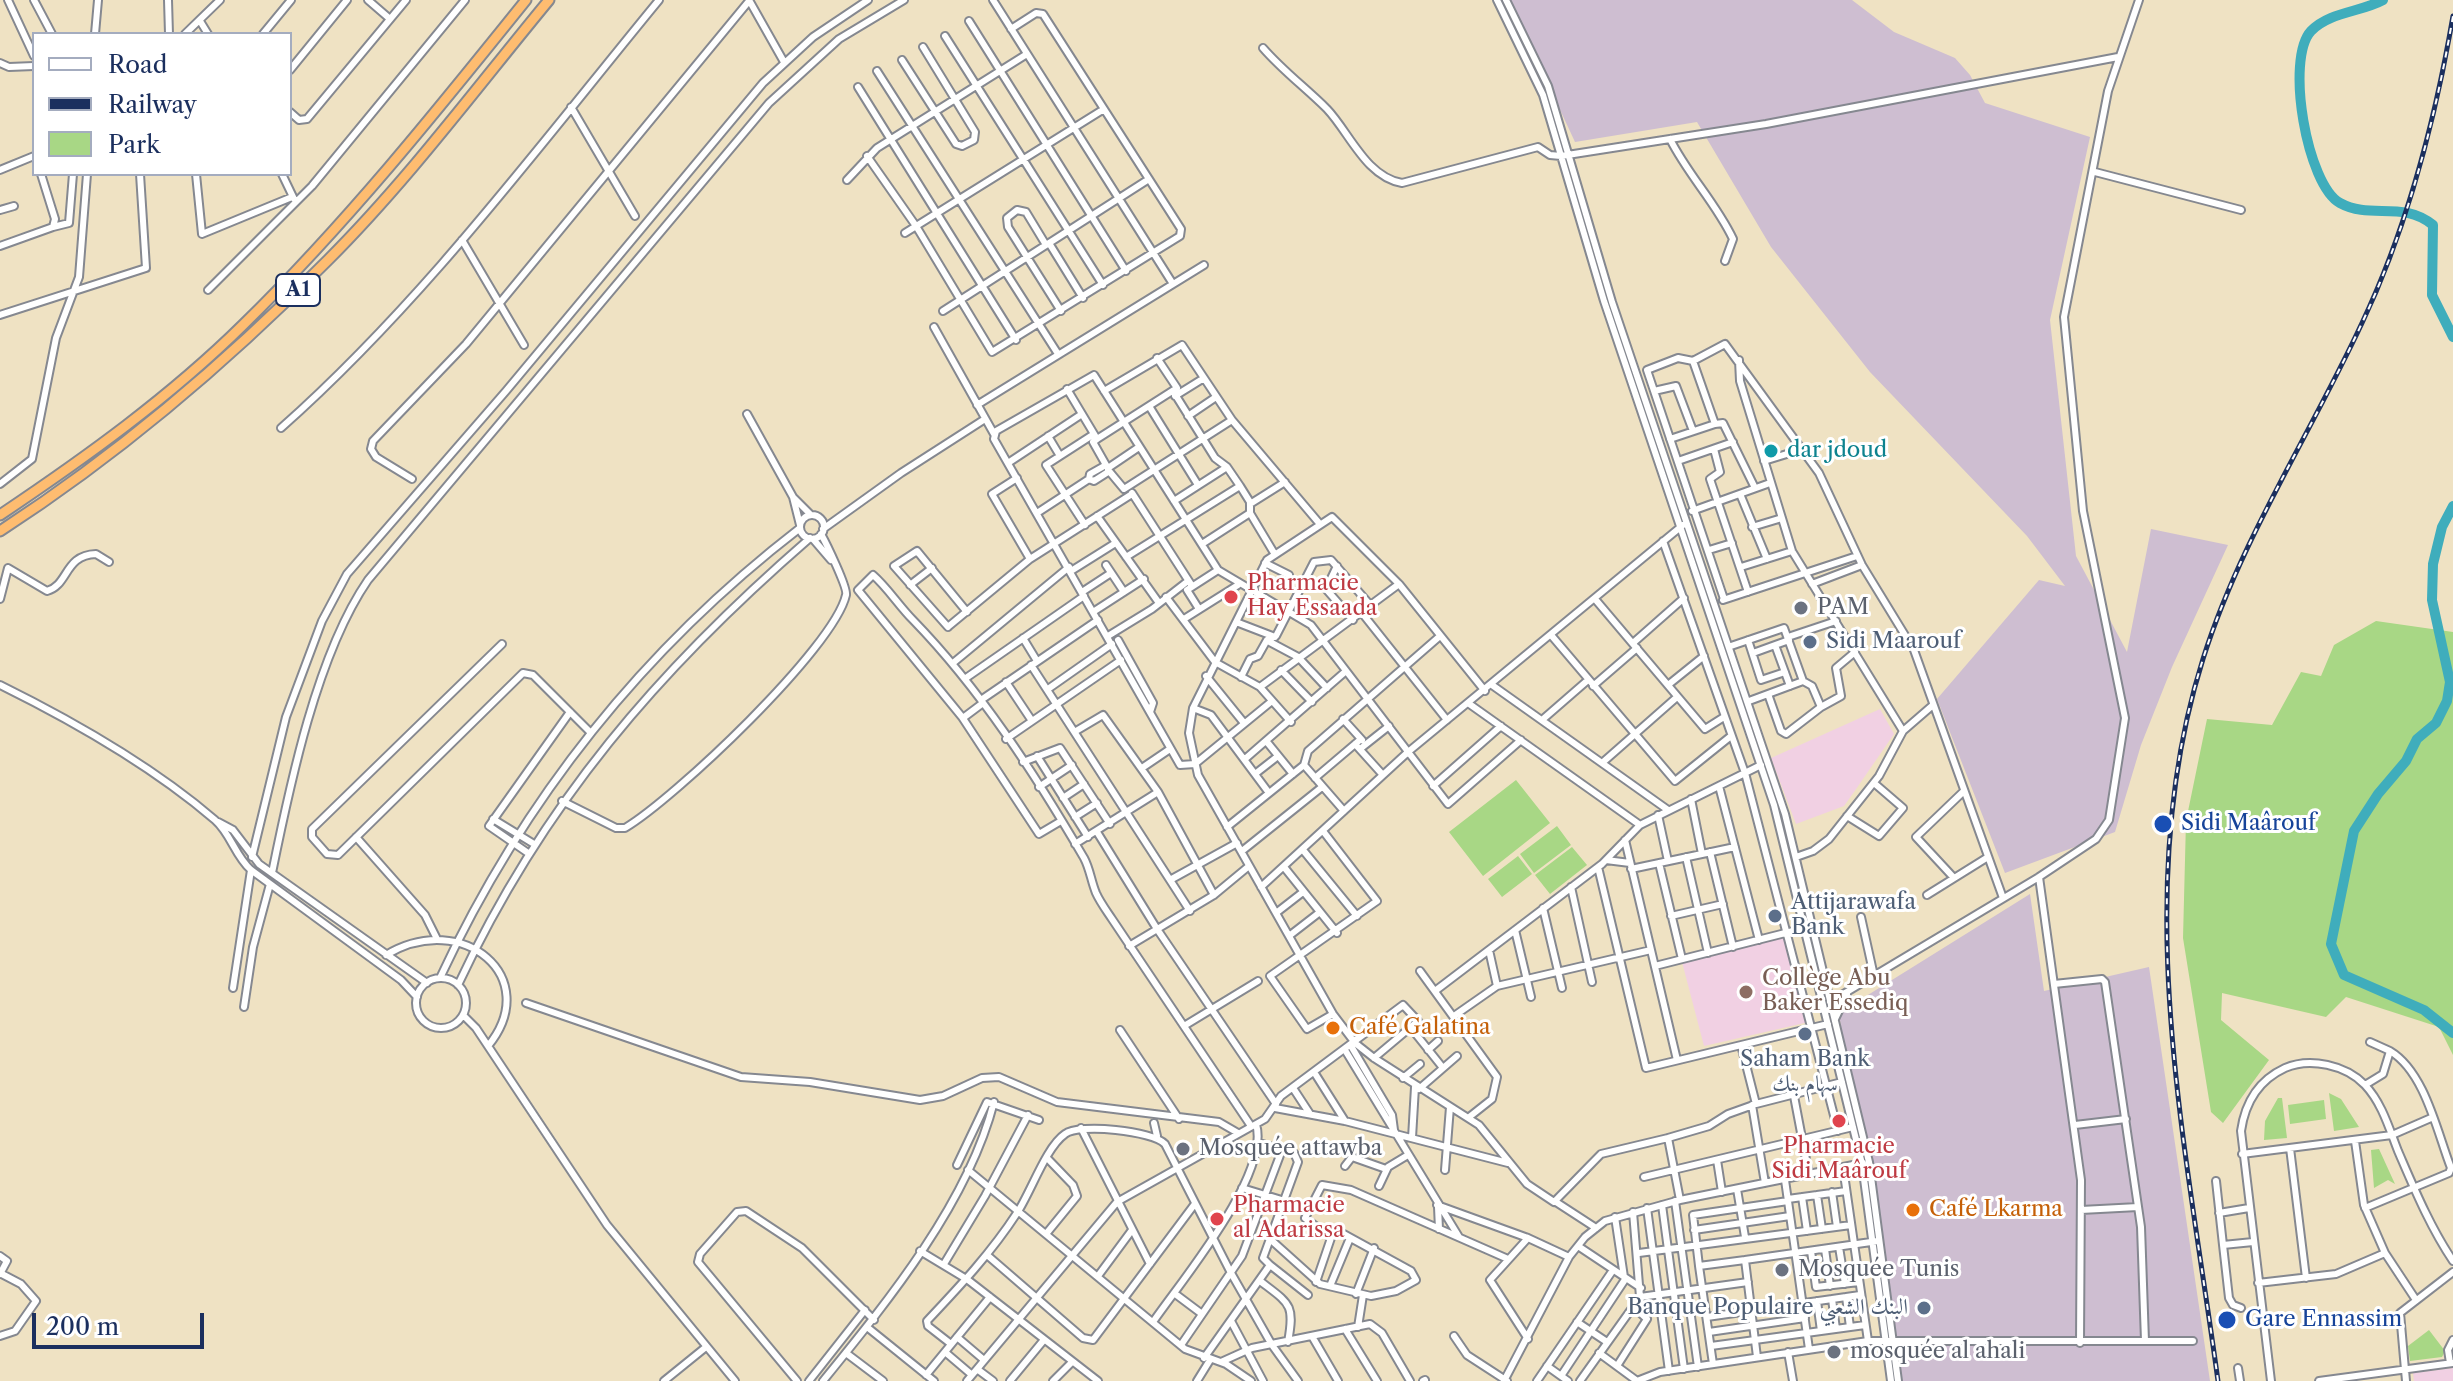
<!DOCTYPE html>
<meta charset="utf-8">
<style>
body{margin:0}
#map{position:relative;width:2453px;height:1381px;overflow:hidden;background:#efe2c3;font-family:"Libre Caslon Text",serif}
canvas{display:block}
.legend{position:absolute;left:32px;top:32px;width:260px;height:144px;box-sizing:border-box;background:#fff;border:2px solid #a4acbf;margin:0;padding:10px 14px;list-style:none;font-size:24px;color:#1b2f5e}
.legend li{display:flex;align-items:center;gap:16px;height:40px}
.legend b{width:40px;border:2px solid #a4acbf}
.scale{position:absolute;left:32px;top:1313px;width:172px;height:36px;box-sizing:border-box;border:4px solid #1b2f5e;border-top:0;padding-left:10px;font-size:24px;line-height:28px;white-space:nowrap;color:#1b2f5e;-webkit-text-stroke:6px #fff;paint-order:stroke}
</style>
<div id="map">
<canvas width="2453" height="1381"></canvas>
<ul class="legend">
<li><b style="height:10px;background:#fff"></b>Road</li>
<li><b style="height:10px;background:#1b2f5e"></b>Railway</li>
<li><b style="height:22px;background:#a8d785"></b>Park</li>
</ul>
<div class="scale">200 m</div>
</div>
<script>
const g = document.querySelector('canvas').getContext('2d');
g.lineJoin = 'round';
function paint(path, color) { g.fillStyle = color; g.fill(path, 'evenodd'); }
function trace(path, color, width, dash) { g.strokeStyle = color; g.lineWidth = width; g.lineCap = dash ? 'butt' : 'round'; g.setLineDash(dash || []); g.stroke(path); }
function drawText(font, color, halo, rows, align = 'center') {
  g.font = font + ' "Libre Caslon Text",Amiri,serif'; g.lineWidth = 6; g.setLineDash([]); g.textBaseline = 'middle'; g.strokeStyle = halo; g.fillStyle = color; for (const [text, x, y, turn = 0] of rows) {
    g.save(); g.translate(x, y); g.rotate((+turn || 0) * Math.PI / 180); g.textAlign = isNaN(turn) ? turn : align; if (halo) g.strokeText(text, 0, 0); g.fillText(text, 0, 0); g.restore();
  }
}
paint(new Path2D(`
 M1880 709 1894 734 1854 792 1844 806 1796 824 1771 758Z
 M1788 935 1809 1022 1704 1046 1682 962Z
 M2453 1368V1381H2414L2413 1373Z`), '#f1d0e3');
paint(new Path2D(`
 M1509 0H1852L1894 32 1955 58 1970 75 1985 103 2090 137 2050 320 2076 556 2127 652 2151 529 2228 545 2172 667 2141 745 2115 832 2005 873 1937 699 2039 580 2065 586 2027 536 1870 372 1771 247 1697 122 1575 142Z
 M2030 894 2044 991 2149 967 2210 1381H1890L1839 1013Z`), '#cebed1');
paint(new Path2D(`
 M2376 621 2453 632V1055L2439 1027 2346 997 2326 1017 2222 993 2221 1020 2269 1060 2223 1123 2211 1112 2183 938 2186 821 2207 719 2272 725 2301 672 2321 676 2334 645Z
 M1516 780 1550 823 1483 876 1449 832Z
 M1557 826 1571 845 1534 873 1520 854Z
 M1572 847 1587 865 1550 894 1535 875Z
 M1518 856 1532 874 1502 897 1488 879Z
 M2329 1093 2341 1099 2359 1127 2334 1131Z
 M2278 1098H2282L2287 1138 2264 1140 2265 1121Z
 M2324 1100 2326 1119 2290 1124 2288 1105Z
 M2379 1149 2395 1184 2388 1180 2374 1188 2371 1150Z
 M2429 1330 2445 1351 2442 1357 2410 1361 2408 1346Z`), '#a8d785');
trace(new Path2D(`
 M2383 0C2361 12 2329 12 2311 31 2285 59 2307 185 2340 203 2371 220 2402 200 2433 225L2432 295 2453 337
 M2453 506 2442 527 2433 564 2432 600 2450 682 2447 701 2436 723 2417 739 2406 761 2378 794 2354 831 2331 944 2344 975 2424 1010 2453 1033`), '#3fadbc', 10);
const minor = new Path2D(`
 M8 0 34 56
 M34 0 52 34
 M168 0 169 34
 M368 0 390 19
 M749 0 784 62
 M993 0 1173 284
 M1497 0 1543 95 1604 301 1774 805 1862 1164 1891 1381
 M1506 0 1548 86 1612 302 1785 814 1869 1162 1898 1381
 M200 21 208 34
 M969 21 1126 271
 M95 34 98 0
 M185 34 220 0
 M263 34 291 0
 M945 36 1103 285
 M1263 48C1283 71 1306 88 1327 109 1349 132 1366 177 1402 183L1538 147 1550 155 1561 156 1766 124 2118 57
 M902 60 956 144 962 146 974 140 975 132 923 47
 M0 63 9 67 34 66
 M290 70 347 0
 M877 71 1058 354
 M858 87 1016 340
 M571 107 635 216
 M290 112 299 120 307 119 406 0
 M1670 139C1688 175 1716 203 1733 239L1725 261
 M867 156 916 226 992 352 1180 236 1181 229 1043 14 1036 13 1011 29
 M0 170 34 156
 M2095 172 2241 210
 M196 174 202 234 292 197
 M282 174 294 199
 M847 180 877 148 1027 54
 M0 210 14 206
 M53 227 69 223 73 174
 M905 233 1104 109
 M462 240 524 345
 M1049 243 1083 298
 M1046 245 1026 212 1017 210 1007 218 1008 227 1061 311
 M0 246 53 227 55 219 41 174
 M208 290 312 186 465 0
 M943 311 1149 179
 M0 315 146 268 140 174
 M934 327 994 434
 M1739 360 1740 381 1792 551 1903 731
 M1693 361 1715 424 1723 423 1755 488
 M1067 389 1097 439 1093 442 1106 465
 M1104 391 1182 345 1232 420 1319 523
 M1173 391 1215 458 1227 467 1240 486 1250 502V513L1274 553
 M1654 391 1676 386 1693 431
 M1175 396 1204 378
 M977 405 1204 265
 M1149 406 1198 485
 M747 414 793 497 800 525
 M1188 416 1216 397
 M281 428C424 301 538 147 659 0
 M1048 436 1060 456
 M1097 439 1177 388 1157 358
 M1670 439 1715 424
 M1714 449 1720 472 1710 479 1748 592
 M1678 461 1733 442
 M1764 461 1803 449
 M1008 463 1082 414
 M1109 471 1124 489 1232 420
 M1017 478 992 494 1030 559
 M412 479 376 457 371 449 373 441 466 344 749 1
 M1089 479 1094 481 1108 472V468L1139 447
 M0 484 32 459 56 338 79 277 87 174
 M1132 493 1192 586
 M1740 494 1767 559
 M794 498 811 515
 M1174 501 1227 467
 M1250 504 1285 482
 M1692 511 1770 483
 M1037 513 1089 479 1090 474 1106 465 1108 468
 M800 527a12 12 0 1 1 24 0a12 12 0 1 1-24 0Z
 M1097 516 1159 603
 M1085 525 1046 465 1094 434
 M1752 527 1782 518
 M823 529 901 473 985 419
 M813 539 831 560
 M1663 541 1745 773 1838 1131
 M1202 544 1250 513
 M1709 550 1732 543
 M1126 557 1240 486
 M1265 563 1289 575
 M1106 565 1124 592
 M1337 566 1326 589 1353 620
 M1741 567 1792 551
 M1071 571 1114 544
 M1812 584 1862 565
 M910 585 932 568
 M1082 592 1111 573
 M1166 597 1215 662 1260 687 1291 722
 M0 599 8 568 47 591C69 585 64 555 96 554L109 562
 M1595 599 1705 729 1724 717
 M1724 599 1647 370 1678 358 1693 361 1725 344 1819 473 1862 565 1914 650 2003 898
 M1723 600 1857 556
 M1199 609 1187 590 1218 570
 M967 612 917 551 894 566 948 627 949 626 1030 559 1132 494
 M1093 612 1144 579
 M1362 613 1447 720
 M1184 619 1238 585
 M1236 622 1275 637
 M1551 635 1675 781 1731 736
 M1108 636 1152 609 1188 581
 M1788 637 1836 621
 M1023 638 1037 661
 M1118 640 1153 703 1150 712
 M1748 640 1761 680 1785 672
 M1268 641 1298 657 1327 688
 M1633 643 1684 598
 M502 644 312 829V837L327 854 338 855 523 673 533 675 590 732
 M1775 645 1790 686
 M1731 646 1784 628 1803 681 1812 686 1821 707
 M1753 653 1789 640
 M953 663 1069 567
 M1031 665 1190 911
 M1281 670 1312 702
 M1206 676 1244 723
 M1241 677 1250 659 1258 656 1267 640 1276 636 1314 562 1331 560 1371 606
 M966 678 1084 596
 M1006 682 1032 721
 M0 685C75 722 152 766 215 820 231 834 235 856 251 870L401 980 417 997
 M1492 685 1668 810
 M1668 685 1704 656
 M1593 686 1637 648
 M1260 687 1399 584
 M1048 689 1112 644
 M1485 691 1399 584 1332 517 1267 560 1193 708 1189 733 1198 775 1333 1014 1355 1043 1374 1058 1479 1125 1527 1184 1554 1202 1601 1154 1668 1138 1709 1126 1728 1114 1756 1104 1842 1082
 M1768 694 1781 731 1786 734 1821 707 1841 696 1836 668 1855 652
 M981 700 1098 620
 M1272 701 1195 764 1180 765 994 439 996 431 1094 375 1218 570 1311 625 1448 804 1521 740
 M1749 701 1803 681
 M1468 703 1640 825
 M1193 708 1211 715 1269 793
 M963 718 983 703
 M1343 719 1362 740
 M1542 720 1588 680
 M1076 731 1103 715 1158 792 1214 895
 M1006 739 1121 660
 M1267 742 1293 774
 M1355 744 1382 774
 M1360 749 1389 726
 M1037 756 1088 837
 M1245 759 1346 671
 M1023 762 1060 748 1110 824
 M1602 763 1677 697
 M1142 768 1170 749
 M1255 774 1278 756
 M1315 778 1361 739
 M1433 786 1501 726
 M1719 786 1759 940
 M1039 787 1072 765
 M1063 798 1084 784
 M1691 799 1702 854
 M562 801 616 828H625C674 799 834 648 846 595 848 588 826 543 821 534
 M1344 811 1304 765 1308 751 1440 636
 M1658 815 1668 861
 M1847 816 1879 836 1903 808 1874 783
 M1075 817 1097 803
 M493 819 534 844
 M1061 821 1039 834 962 717 858 590 873 575C887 587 899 606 913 620 980 689 1035 774 1084 858 1090 869 1091 881 1096 893 1100 902 1106 910 1112 919L1251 1126
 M218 822 233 830 259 864 427 983
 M1227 827 1304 765
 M1323 831 1377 901 1270 976 1307 1029 1333 1014
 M1097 832 1157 929 1276 1104
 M356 837 425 915 437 939
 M1625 840 1677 1060
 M1075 844 1158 792
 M1303 850 1357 916
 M1242 851 1322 787
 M1710 852 1733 947
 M528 853 489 826 570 712
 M252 857 286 717 322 621 347 574 506 391 763 83 813 37 868 0
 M1686 857 1708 953
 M1796 857 1813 851 1829 839 1879 776 1903 731 1933 705
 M1606 860 1630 863
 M1659 863 1682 959
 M1284 867 1337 933
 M1598 867 1646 1068 1828 1024
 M1631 869 1735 847
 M272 873C290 784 317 654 368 580L769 103 839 39 904 0
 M2039 877 2081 1180 2080 1343
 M1954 878 1916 837 1964 791
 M1170 880 1237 843
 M1261 887 1408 752 1683 525
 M1571 887 1592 982
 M1927 895 1988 857
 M1543 908 1562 988
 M1276 913 1303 892
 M1671 916 1723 904
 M1861 917 1874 976
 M1515 930 1531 997
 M1289 936 1320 912
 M1129 946 1214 895 1249 866
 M1489 950 1497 986
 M386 955C463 909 544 978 488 1046
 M1655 966 1805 928
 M1420 971 1497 1077 1492 1099 1468 1118
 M440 978C523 800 643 649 800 528
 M416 1003a25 25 0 1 1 50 0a25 25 0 1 1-50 0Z
 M2054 984 2102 979 2105 982 2141 1227 2145 1341
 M458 985C543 803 659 669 810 538
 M233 988 251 870
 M1435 991 1602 864 1640 825 1761 765
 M1830 1002 2039 877 2096 839 2109 820 2125 718 2083 511 2064 317 2108 91 2139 0
 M526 1003 741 1077 810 1082 920 1100 943 1096 982 1078 999 1077 1057 1102 1219 1122 1238 1133
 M244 1007 253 947 270 884
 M463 1015 476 1028 607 1225 735 1381
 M1454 1016 1497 986 1651 950
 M1835 1019 1847 994
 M1184 1026 1258 981
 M1411 1028 1443 1068
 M1120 1030 1179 1119
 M2370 1042 2390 1051
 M1741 1045 1756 1104
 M1351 1046 1392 1115 1394 1130
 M1345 1050 1459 1237
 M1428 1050 1438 1041
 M1314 1072 1345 1121
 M1403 1078 1420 1064
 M2365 1085 2383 1074 2390 1051C2425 1072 2437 1132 2451 1168L2449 1173 2365 1208
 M1293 1088 1310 1114
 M1419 1089 1457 1056
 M1794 1096 1809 1175
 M1752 1105 1765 1183
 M1275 1108 1345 1121 1508 1163
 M1154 1123 1157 1136
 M2075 1125 2126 1119
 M1081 1128 1150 1264
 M1412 1138 1415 1087
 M1668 1138 1680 1200
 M2355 1141 2364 1205 2385 1253
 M2290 1148 2306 1278
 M2242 1154 2392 1135 2431 1118
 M1717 1160 1722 1192
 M957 1165 987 1102 1039 1120
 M1345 1166 1352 1157 1386 1169
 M1843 1167 1868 1341
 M968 1170 1185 1349 1226 1364 1251 1381
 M1445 1170 1450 1107
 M1644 1177 1853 1127
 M1785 1180 1809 1349
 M2216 1181 2223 1245 2253 1242
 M1379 1186 1388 1167 1408 1155
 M1242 1188 1285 1201
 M1737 1189 1745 1237
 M1832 1192 1837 1227
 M1817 1195 1822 1229
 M1802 1197 1807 1231
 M1788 1199 1846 1191
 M1675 1201 1698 1367
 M1556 1202 1596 1228
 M1437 1205 1528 1238 1569 1257
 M1662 1205 1684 1369
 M1438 1207 1439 1229
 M1647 1208 1669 1371
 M2081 1210 2138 1207
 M2219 1213 2249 1208
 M1615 1217 1624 1277
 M1694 1230 1790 1216
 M1046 1234 1077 1196 1073 1185 1048 1159
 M1270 1239 1320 1284 1371 1296 1396 1291 1416 1280 1411 1271 1338 1231
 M2223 1245 2229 1298 2233 1305 2241 1308
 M1578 1246 1641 1288
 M1839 1247 1845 1284
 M1825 1249 1830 1286
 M920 1251 968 1280 1098 1381
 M1811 1251 1816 1287 1859 1282
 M1639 1253 1851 1225
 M987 1255 1083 1338 1093 1340 1194 1205
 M0 1256 7 1261 0 1274
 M1745 1260 1699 1266 1693 1215 1788 1201
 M944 1264 985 1196 1028 1115
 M1270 1265 1308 1295
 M1699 1266 1713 1364
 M1098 1276 1132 1230
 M1260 1281C1290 1304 1295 1304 1288 1342
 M1316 1282 1331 1238 1305 1218 1322 1185 1351 1190 1508 1259
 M2258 1283 2336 1274 2385 1253 2416 1300
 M1330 1286 1350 1238
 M1174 1293 1202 1314
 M1356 1294 1374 1248
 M1640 1297 1748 1282
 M1846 1297 1850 1327
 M1832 1299 1836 1329
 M1817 1301 1821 1331
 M1707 1317 1860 1295
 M1231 1321 1263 1381
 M1153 1322C1182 1280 1271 1174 1256 1124
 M1577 1322 1607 1342
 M867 1327 934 1381
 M1358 1327 1363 1295
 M1345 1329 1377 1381
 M1709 1332 1805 1318
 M0 1336 15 1331 36 1301 21 1284 0 1273
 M1454 1336 1467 1355 1507 1381
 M957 1337 984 1360
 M1313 1338 1338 1381
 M1528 1339 1490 1280 1528 1238
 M951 1344 928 1326 927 1321C960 1286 991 1253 1017 1213 1031 1192 1046 1147 1065 1134 1079 1123 1153 1131 1165 1144L1231 1273 1272 1345 1298 1381
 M1181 1345 1242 1256 1282 1150
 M1711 1346 1865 1325
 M945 1352 972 1375
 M1788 1352 1793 1381
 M846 1353 883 1381
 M1599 1353 1637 1381
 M1757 1357 1745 1260 1878 1241
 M1204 1358 1270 1265 1263 1258 1298 1162 1294 1153 1259 1143
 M1221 1362 1252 1348 1370 1324 1382 1333 1410 1381
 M2450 1363 2448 1350 2453 1340
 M1547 1366 1568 1381
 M1617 1366 1647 1319 1633 1306
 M2238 1368 2240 1381
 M977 1369 993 1381
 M926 1375 990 1297
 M1561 1376 1626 1278
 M664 1381 706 1347
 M797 1381 698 1262 700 1254 737 1212 746 1211 802 1248 874 1320
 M809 1381 865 1310
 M823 1381C888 1301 968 1203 994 1102
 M967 1381 1117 1202 1265 1119 1281 1096 1403 1005 1418 1021 1374 1058
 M1010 1381 1043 1341
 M1053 1381 1071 1363
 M1197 1381 1210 1360
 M1423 1381 1425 1380
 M1504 1381 1569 1257 1585 1237 1605 1221 1680 1200 1863 1163
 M1537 1381 1613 1270
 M1580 1381 1640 1297 1633 1212
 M1637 1381 1660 1372 1868 1341H2193
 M2271 1381 2241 1131C2245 1103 2259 1080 2285 1068 2310 1057 2346 1065 2365 1085 2382 1103 2389 1128 2398 1151 2414 1188 2430 1227 2453 1261
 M2319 1381 2453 1363
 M2406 1381 2400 1313 2453 1272`);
const highway = new Path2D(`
 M0 515C85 458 170 397 243 325 346 224 436 112 526 0
 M0 531C119 454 228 361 328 260 408 180 477 87 549 0`);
trace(minor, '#858890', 10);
trace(highway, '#858890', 13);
trace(minor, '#fff', 6);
trace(highway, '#febc70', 9);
const rail = new Path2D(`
 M2218 1381C2186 1144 2129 893 2203 659 2240 541 2310 435 2362 323 2408 226 2435 121 2453 16`);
trace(rail, '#1b2f5e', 5);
trace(rail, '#fff', 2, [6]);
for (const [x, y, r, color] of [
 [1771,451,8,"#0f9aa8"],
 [1231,597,8,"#e0444e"],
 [1801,608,8,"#6b7280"],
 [1810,642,8,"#5c6f8a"],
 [2163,824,10,"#1a4fb4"],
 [1775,916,8,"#5c6f8a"],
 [1746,992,8,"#8d6e63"],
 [1333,1028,8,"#e8710a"],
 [1805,1034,8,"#5c6f8a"],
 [1839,1121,8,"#e0444e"],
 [1183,1149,8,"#6b7280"],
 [1913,1210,8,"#e8710a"],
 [1217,1219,8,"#e0444e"],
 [1782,1270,8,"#6b7280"],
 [1924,1308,8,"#5c6f8a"],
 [2227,1320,10,"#1a4fb4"],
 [1834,1352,8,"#6b7280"]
]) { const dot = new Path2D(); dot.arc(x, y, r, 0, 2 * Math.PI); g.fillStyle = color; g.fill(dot); trace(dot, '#fff', 3); }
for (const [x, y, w] of [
 [298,290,44]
]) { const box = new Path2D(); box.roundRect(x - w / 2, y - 16, w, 32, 6); g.fillStyle = '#fff'; g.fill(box); trace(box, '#1b2f5e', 2); }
drawText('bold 20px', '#1b2f5e', null, [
 ["A1",298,290]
]);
drawText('22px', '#0d838f', '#fff', [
 ["dar jdoud",1787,451]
], 'left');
drawText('22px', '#be3a42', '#fff', [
 ["Pharmacie",1247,584],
 ["Hay Essaada",1247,609],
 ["Pharmacie",1839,1147,"center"],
 ["Sidi Maârouf",1839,1172,"center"],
 ["Pharmacie",1233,1206],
 ["al Adarissa",1233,1231]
], 'left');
drawText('22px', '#5b616d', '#fff', [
 ["PAM",1817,608],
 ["Mosquée attawba",1199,1149],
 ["Mosquée Tunis",1798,1270],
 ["mosquée al ahali",1850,1352]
], 'left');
drawText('22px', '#4e5e75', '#fff', [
 ["Sidi Maarouf",1826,642],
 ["Attijarawafa",1791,903],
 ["Bank",1791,928],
 ["Saham Bank",1805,1060,"center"],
 ["سهام بنك",1805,1085,"center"],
 ["Banque Populaire البنك الشعبي",1908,1308,"right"]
], 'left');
drawText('22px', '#164399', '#fff', [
 ["Sidi Maârouf",2181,824],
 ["Gare Ennassim",2245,1320]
], 'left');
drawText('22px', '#785e54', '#fff', [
 ["Collège Abu",1762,979],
 ["Baker Essediq",1762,1004]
], 'left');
drawText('22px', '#c56008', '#fff', [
 ["Café Galatina",1349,1028],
 ["Café Lkarma",1929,1210]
], 'left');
</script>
